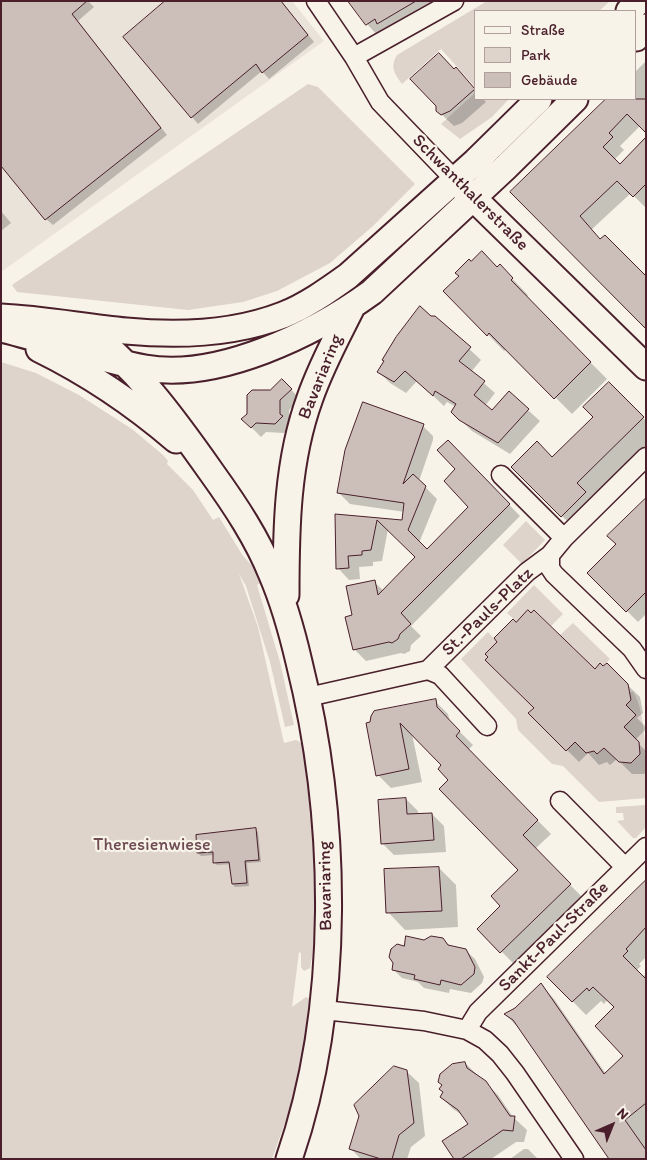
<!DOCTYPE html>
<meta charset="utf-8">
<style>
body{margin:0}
#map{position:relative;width:647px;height:1160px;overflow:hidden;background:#f7f3e8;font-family:Itim,sans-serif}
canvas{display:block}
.frame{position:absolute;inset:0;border:2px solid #4a1f2b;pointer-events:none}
.legend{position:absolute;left:474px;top:10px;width:162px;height:90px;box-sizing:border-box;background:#f7f3e8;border:1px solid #b29e9c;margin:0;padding:6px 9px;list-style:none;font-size:15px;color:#4a1f2b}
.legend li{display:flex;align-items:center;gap:10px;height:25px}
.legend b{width:25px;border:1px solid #b29e9c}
.north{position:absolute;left:587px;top:1100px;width:50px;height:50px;-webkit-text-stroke:4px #f7f3e8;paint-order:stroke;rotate:44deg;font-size:14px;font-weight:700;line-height:20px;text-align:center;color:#4a1f2b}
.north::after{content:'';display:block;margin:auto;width:18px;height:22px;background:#4a1f2b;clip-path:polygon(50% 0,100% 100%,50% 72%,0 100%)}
</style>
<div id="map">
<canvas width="647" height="1160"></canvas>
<div class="frame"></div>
<ul class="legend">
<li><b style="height:6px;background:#f7f3e8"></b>Straße</li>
<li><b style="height:14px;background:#ded4cc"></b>Park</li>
<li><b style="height:14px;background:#ccbfb9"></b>Gebäude</li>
</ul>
<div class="north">N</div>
</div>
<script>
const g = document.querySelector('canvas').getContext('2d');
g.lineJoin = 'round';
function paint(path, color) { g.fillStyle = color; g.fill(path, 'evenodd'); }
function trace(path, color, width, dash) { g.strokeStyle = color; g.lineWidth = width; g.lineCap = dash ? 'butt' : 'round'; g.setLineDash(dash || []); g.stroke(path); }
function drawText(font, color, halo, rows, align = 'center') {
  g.font = font + ' Itim,sans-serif'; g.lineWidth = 4.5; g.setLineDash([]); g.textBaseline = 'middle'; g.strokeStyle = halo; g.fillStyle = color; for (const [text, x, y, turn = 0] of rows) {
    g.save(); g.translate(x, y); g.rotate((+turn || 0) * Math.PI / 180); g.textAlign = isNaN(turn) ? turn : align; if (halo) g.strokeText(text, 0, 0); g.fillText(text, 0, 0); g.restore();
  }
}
paint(new Path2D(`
 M1 1H292L324 41 1 272Z`), '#eae3da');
paint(new Path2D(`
 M487 1H610L599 11H476V88L441 49 402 84C394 73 390 67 397 55Z
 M308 84 318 87 415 184 373 226 330 263 277 291 243 302 188 310 17 292 12 285Z
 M476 92V99H509L492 117 460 139 441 124Z
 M1 362 36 373 79 395 132 429 163 455 168 461 167 464 193 490 213 520 219 517 243 556 256 570 262 582 257 585 280 662 294 725 285 727 270 662 246 586 239 574 258 627 284 743 296 740C298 741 300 742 302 744 308 752 309 775 310 785 316 844 322 910 310 968L304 971 301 967V953L299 952 292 1007 306 997 313 1000 297 1089 272 1159H1Z
 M526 521 545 540 522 564 503 545Z
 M534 585 563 614 551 626 535 610 531 613 528 610 517 622 507 613Z
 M573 623 610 659 603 666 600 663 592 672 574 648 572 646 569 649 560 640 563 638 560 635Z
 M488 632 497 642 488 657 494 669 525 694 522 697 537 705 528 713 575 742 586 753 594 751 598 754 604 748 619 762 631 763 624 727 636 715 626 705 631 700 627 695 630 692H633C647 711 646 771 646 798L599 802 563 766 552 764 518 730 516 719 461 659Z
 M646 805V827L636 838H633L617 821 624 820 623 813H616V807Z`), '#ded4cc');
paint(new Path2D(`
 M1 1H88L94 7 78 21 167 135 53 225 46 219Z
 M281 1 314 42 269 79 262 71 198 124 192 117Z
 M349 1H446L378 36 367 24Z
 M646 61V131L640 126 620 146 624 150 614 160 620 165 646 139V208L631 193 591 230 512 192 607 99H636V71Z
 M454 70 468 81 476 90V99H483L486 102 462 123 454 126 437 110Z
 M1 211 11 223 1 231Z
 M500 266 528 295 526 298 607 379 572 414 507 349 504 351 445 291Z
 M431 317H435L481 360 471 372 495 393 485 406 492 411 509 393 540 421 510 454 472 431 452 412 456 407 447 402 444 406 417 381 406 393 390 383 379 372Z
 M282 380 300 399 289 410V424L291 426 284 433 266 432 261 437 243 419Z
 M609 384 646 421V450L579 533 513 467 552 458 595 417Z
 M421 424 433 436V440L419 481 437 499 419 543 427 550 470 507 448 442 520 516 411 626 421 636 411 645 410 651 404 654 401 653 366 661 354 649V616L374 582 384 591 417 557 388 529 382 561 373 562V566L359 567 360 579 349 580 338 568 336 516 403 522 405 512 350 504 338 492Z
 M646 500V614L638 622 589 573 618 544Z
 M607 665 640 697 643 713 637 718 646 727V729L635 740 646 751V772L644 774H632L617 759 610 765 607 762 599 765 588 753 579 762 530 713 595 670 604 668Z
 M435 701 448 714 450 722 473 745 468 750 551 834 535 849 583 898 515 965 479 929 502 906 520 870 450 780 443 765 412 734 422 782 391 788 378 775 368 724Z
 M406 799 418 811V815L432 814 444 826 446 852 394 855 382 843Z
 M256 830 258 832 261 862 247 863 249 886 235 887 233 884 231 864 217 865 215 863 214 855 201 856 198 853Z
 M439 868 456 885 458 927 405 930 388 912Z
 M646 881V957L639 964 641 966 636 971 642 977 646 974V1159L506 1015 516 1009 541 985 554 999 606 1074 625 1056 615 1007 608 999 604 1004 601 1001 586 1015 549 977Z
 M443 939 450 946 465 950 475 959 484 977 482 983 471 993 450 989 449 993 424 988 418 982 402 978 393 969 404 948 424 941Z
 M465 1063 498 1095 513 1117 527 1130 524 1142H516L491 1159H456L470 1124 465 1117 453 1109 441 1097Z
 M406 1071 419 1083 425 1136 411 1147 407 1159H361L351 1149Z
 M524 1149H528L538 1159H510Z`), '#0003');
const building = new Path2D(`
 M1 1H87L72 14 161 128 45 220 1 166Z
 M165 1H281L308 35 262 73 256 64 191 118 123 37Z
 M348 1H416L377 24 375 19 366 25Z
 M439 53 454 69 456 67 475 89 450 111 441 115 436 111V106L410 79Z
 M606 99H646V133L627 114 609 133 613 137 603 147 620 164 646 137V184L633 197 617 181 580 216 600 239 605 235 646 276V329L510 192Z
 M482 251 497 267 500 264 513 278 511 280 591 362 554 399 489 333 487 336 443 291 459 276 455 273 469 259 471 261Z
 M420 306 431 316H435L471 347 459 361 485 381 474 395 492 410 509 391 529 409 498 443 459 420 451 412 456 404 435 391 433 396 405 371 394 382 377 372 384 361 382 360 396 337Z
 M282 379 292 389 280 400V414L283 416 275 424 256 423 251 428 241 419 247 414V395L252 390H270Z
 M609 382 644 417 577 483 586 492 561 517 511 467 537 441 552 457 593 417 583 407Z
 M363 402 424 424 403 484 413 474 426 486 408 530 427 549 468 507 444 481 455 469 437 450 448 440 510 504 401 613 411 624 400 634 398 639 392 643 389 642 353 650 345 617 352 615 346 586 375 580 378 595 415 557 377 520 371 550 362 551V555L348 556 349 568 336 569 335 514 402 520 404 503 337 493 345 450Z
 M646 498V592L626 612 587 573 616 544 607 536Z
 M528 610 531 613 534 610 595 669 600 663 603 666 607 663 628 684 631 700 626 705 636 715 624 727 639 742 640 754 631 763 619 762 604 748 597 754 594 751 586 753 575 742 566 751 528 713 534 708 485 660 488 657 485 654 497 642 494 638 513 619 516 622Z
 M436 699 437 707 460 731 456 736 538 820 523 835 571 884 500 953 477 929 500 906 491 896 518 870 439 789 448 780 438 769 441 765 400 723 409 769 376 776 366 723 370 722 371 716 374 711Z
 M406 798 407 814 432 813 434 840 381 844 378 800Z
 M256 828 259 860 245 861 247 883 232 884 229 862 213 863V852L197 853 196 835Z
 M439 867 442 911 386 913 384 869Z
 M646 880V927L626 949 628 951 623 956 646 979V1103L625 1120 646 1150V1159H609L513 1020 504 1014 515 1008 541 983 604 1074 623 1056 595 1026 614 1007 593 987 589 991 587 988 572 1002 547 977Z
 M406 936 424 940 431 936 443 938 448 945 466 949 475 967 474 974 461 985 441 980 440 985 414 979 415 975 392 970 393 963 389 957 391 949 397 944 404 946Z
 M465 1062 467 1068 486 1081 510 1116H515L513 1131 503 1130 461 1159H454L442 1141 468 1124 458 1110 440 1097 443 1092 439 1089 442 1085 438 1082 440 1074 452 1064Z
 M394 1066 407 1070 414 1123 399 1135 392 1159H381L349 1149 359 1116 354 1105Z`);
paint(building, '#ccbfb9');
trace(building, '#4a1f2b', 1);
const street = new Path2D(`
 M316 1 354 57 380 102 455 180
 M354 57 454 1
 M501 475 564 538
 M550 555V568L554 574 632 649 646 669
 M428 670 527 572 550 555 564 538 646 457
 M308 697 428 670 440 675 487 726
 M560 801 625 867
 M324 1010 424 1021 467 1030 485 1040 500 1054 515 1073 574 1159
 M467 1030 478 1012 646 847`);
const secondary = new Path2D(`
 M629 11 639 1
 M636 38 646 27
 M462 187 646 367
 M1 317C43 319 84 327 126 331 178 336 234 334 283 315 306 306 327 291 348 276L476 161 539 99
 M82 326C135 365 174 419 212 473 235 505 257 538 272 575 284 603 292 632 299 662 338 818 342 1006 289 1159
 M1 329C49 340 96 359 145 368 218 381 314 334 372 292L505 168 575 99
 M39 349C88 373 134 404 176 440
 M286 595C286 528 287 461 310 398 321 366 337 337 352 307`);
trace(street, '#4a1f2b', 21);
trace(secondary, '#4a1f2b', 29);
trace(street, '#f7f3e8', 18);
trace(secondary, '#f7f3e8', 25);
drawText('18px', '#4a1f2b', '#f7f3e8', [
 ["Schwanthalerstraße",470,193,45],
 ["Bavariaring",321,377,-68],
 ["St.-Pauls-Platz",488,612,-44],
 ["Bavariaring",326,886,-91],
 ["Sankt-Paul-Straße",554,937,-45]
]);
drawText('18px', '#6f4c53', '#f7f3e8', [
 ["Theresienwiese",152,845]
]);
</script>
